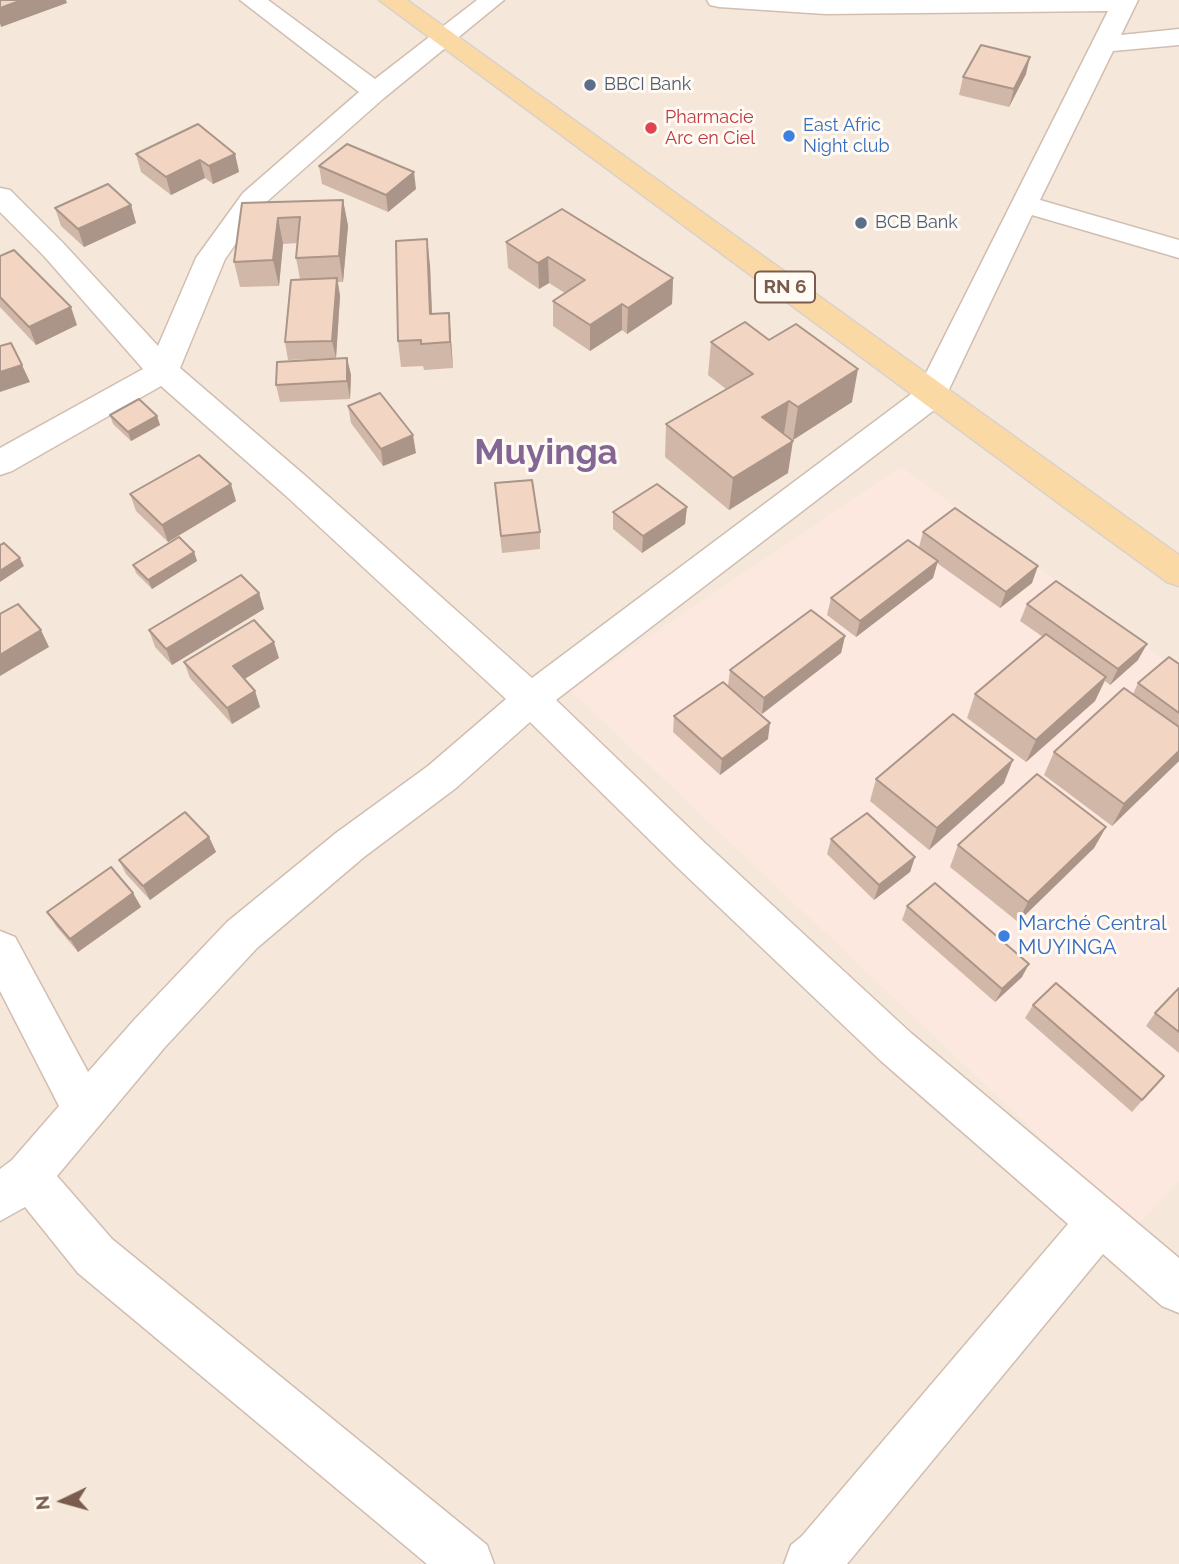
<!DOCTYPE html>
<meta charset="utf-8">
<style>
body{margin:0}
#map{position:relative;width:1179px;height:1564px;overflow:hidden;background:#fdf6ec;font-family:Raleway,sans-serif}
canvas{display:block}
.north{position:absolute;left:28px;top:1466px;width:70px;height:70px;-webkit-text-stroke:5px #fffaf3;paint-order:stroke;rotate:265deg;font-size:19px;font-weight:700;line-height:28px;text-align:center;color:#7a5c4d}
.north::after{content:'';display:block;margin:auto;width:24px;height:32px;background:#7a5c4d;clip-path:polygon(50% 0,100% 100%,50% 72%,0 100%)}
</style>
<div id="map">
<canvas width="1179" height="1564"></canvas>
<div class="north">N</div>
</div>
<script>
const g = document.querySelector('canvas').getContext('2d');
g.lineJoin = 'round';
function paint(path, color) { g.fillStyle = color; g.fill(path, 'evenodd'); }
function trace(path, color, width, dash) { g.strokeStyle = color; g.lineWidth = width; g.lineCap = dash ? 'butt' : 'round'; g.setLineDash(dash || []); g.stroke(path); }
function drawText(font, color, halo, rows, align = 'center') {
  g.font = font + ' Raleway,sans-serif'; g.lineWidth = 6; g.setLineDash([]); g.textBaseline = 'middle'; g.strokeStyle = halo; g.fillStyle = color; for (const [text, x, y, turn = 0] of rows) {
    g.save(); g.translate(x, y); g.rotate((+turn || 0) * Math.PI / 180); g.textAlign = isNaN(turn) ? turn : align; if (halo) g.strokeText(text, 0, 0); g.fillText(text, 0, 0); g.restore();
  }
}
paint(new Path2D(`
 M0 0H1179V1564H0Z`), '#f5e8da');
paint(new Path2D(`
 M901 467 1179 671V1181L1135 1227 570 690Z`), '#fde8e0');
const minor = new Path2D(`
 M240 0H268L375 79 477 0H504L384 98 263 205 225 259 180 368 309 479 532 678 918 389 1108 11 825 14 719 7 710 5 707 0H1138L1121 35 1179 29V45L1113 51 1040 200 1179 240V258L1032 215 942 404 556 700 706 844 911 1033 1179 1258V1313L1162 1306 1103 1254 847 1564H784L791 1545 802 1536 1068 1224 881 1061 678 868 530 722 456 788 364 857 257 948 165 1047 57 1176 112 1239 487 1545 494 1564H427L78 1273 25 1207 0 1221V1169L12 1160 59 1106 0 991V931L15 937 88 1072 135 1019 227 922 336 833 428 766 506 699 285 495 161 386 12 471 0 475V448L143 369 44 256 0 212V188L10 190 64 244 158 346 196 258 243 193 359 92Z`);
const major = new Path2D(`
 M379 0H407L1179 555V586L1167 582 1068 510Z`);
trace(minor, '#d1beb0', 3);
trace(major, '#dad1cd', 3);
paint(minor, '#fff');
paint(major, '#fbd9a5');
paint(new Path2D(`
 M1026 74 1009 107 959 95 963 77Z
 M136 154H235L239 172 213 184 205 178 171 195 141 172Z
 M319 166 416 189 388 212 322 184Z
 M343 200 348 226 343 282H338L340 296 336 358 288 360 285 342 300 279 296 258 298 243 283 244 279 286 240 287 234 262 242 203Z
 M131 205 136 223 84 247 61 226 55 208Z
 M506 242 673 278 672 304 627 334 622 330 590 351 553 326V301L565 293 549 283 539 289 508 268Z
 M0 256 77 325 36 345 0 307Z
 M430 265 432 314 449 313 453 368 424 370 423 366 401 367 398 341Z
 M711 342 852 402 793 440 784 433 788 473 729 510 665 457 666 424 726 389 708 375Z
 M347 358 351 375 350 399 280 402 276 385Z
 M348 406 416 453 383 466 351 423Z
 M110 415 157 416 160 425 131 441 113 424Z
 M495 483 540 532V549L502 553Z
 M130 494 236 501 168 542 136 511Z
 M687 507 685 524 642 553 613 529V512Z
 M923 532 1032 583 1000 608 937 563 933 578 856 637 827 615 831 598 919 547Z
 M194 552 197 561 152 589 136 573 133 565Z
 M259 593 264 609 172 665 155 647 149 630Z
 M1027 604 1138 660 1110 685 1105 681 1095 701 1026 762 967 718 975 694 1043 637 1020 621Z
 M845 636 841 653 762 714 728 686 730 670Z
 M279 658 244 679 255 691 260 707 232 724 190 678 184 662Z
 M1179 664V761L1112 826 1044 775 1054 752 1133 694 1138 683Z
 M674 716 768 739 720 775 673 732Z
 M876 779 1004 783 929 850 870 801Z
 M1106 827 1094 848 1018 922 950 867 958 845Z
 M209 837 216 852 150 900 126 874 119 860Z
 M831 839 915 857 910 872 874 900 827 854Z
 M133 893 141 907 78 952 56 926 47 912Z
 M907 906 1022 977 995 1002 902 920Z
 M1179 988V1053L1146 1026 1155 1013Z
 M1033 1005 1164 1076 1132 1112 1025 1018Z`), '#d1b7a8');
paint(new Path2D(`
 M22 0H66L67 3 1 27 0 23V8Z
 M1030 57 1026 74 1009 107 1014 89Z
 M235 154 239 172 213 184 209 166Z
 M200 160 205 178 171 195 166 177Z
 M414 172 416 189 388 212 386 195Z
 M343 200 348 226 343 282 339 256Z
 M131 205 136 223 84 247 78 229Z
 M278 218 283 244 279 286 273 260Z
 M427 239 430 265 433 340 430 314Z
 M548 257 549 283 539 289 538 263Z
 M337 278 340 296 336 358 332 341Z
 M673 278 672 304 627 334 628 308Z
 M622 304V330L590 351V325Z
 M71 307 77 325 36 345 29 327Z
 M449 313 451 339 453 368 450 342Z
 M347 358 351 375 350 399 347 381Z
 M22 365 30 382 0 392V372Z
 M858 369 852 402 793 440 798 407Z
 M789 401 784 433 758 449 762 417Z
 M157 416 160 425 131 441 128 432Z
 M413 435 416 453 383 466 381 449Z
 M793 441 788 473 729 510 733 478Z
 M231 484 236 501 168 542 162 525Z
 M687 507 685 524 642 553 643 536Z
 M194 552 197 561 152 589 148 580Z
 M20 558 24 566 0 582V571Z
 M938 561 933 578 856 637 860 621Z
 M1038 566 1032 583 1000 608 1006 592Z
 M259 593 264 609 172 665 166 649Z
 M41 630 49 647 0 676V655Z
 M845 636 841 653 762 714 764 698Z
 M274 642 279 658 238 683 233 666Z
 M1147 644 1138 660 1110 685 1118 669Z
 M1106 677 1095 701 1026 762 1036 740Z
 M255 691 260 707 232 724 227 708Z
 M770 723 768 739 720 775 722 759Z
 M1179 751V761L1112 826 1124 804Z
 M1013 760 1004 783 929 850 937 828Z
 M1106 827 1094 848 1018 922 1028 902Z
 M209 837 216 852 150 900 143 886Z
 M915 857 910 872 874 900 879 885Z
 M133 893 141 907 78 952 70 939Z
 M1029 964 1022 977 995 1002 1002 989Z`), '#aa9588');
const building = new Path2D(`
 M0 0H22L0 8Z
 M981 45 1030 57 1014 89 963 77Z
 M198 124 235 154 209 166 200 160 166 177 136 154Z
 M347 144 414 172 386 195 319 166Z
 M108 184 131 205 78 229 55 208Z
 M343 200 339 256 296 258 300 217 278 218 273 260 234 262 242 203Z
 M562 209 673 278 628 308 622 304 590 325 553 301 585 280 548 257 538 263 506 242Z
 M427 239 430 314 449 313 450 342 421 344V340L398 341 396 241Z
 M14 250 71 307 29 327 0 297V256Z
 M337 278 332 341 285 342 291 280Z
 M745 322 769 340 796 324 858 369 798 407 789 401 762 417 793 441 733 478 666 424 753 374 711 342Z
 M11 343 22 365 0 372V346Z
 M347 358V381L276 385 277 362Z
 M380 393 413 435 381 449 348 406Z
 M139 399 157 416 128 432 110 415Z
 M199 455 231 484 162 525 130 494Z
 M532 480 540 532 501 536 495 483Z
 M657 484 687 507 643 536 613 512Z
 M955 508 1038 566 1006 592 923 532Z
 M179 537 194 552 148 580 133 565Z
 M908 540 938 561 860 621 831 598Z
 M4 543 20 558 0 571V545Z
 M241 575 259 593 166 649 149 630Z
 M1056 581 1147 644 1118 669 1027 604Z
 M18 604 41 630 0 655V614Z
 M811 610 845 636 764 698 730 670Z
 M254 620 274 642 233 666 255 691 227 708 184 662Z
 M1046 634 1106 677 1036 740 975 694Z
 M1169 657 1179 664V713L1138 683Z
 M723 682 770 723 722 759 674 716Z
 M1124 688 1179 727V751L1124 804 1054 752Z
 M953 714 1013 760 937 828 876 779Z
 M1037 774 1106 827 1028 902 958 845Z
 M185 812 209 837 143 886 119 860Z
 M867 813 915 857 879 885 831 839Z
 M111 867 133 893 70 939 47 912Z
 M935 883 1029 964 1002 989 907 906Z
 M1056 983 1164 1076 1142 1100 1033 1005Z
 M1179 988V1032L1155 1013Z`);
paint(building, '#f3d5c3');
trace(building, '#aa9588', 2);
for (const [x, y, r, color] of [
 [590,85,7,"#5c6f8a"],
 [651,128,7,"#e0444e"],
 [789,136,7,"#3f7fe0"],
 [861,223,7,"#5c6f8a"],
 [1004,936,7,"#3f7fe0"]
]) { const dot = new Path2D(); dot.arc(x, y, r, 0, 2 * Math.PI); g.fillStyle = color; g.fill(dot); trace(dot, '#fffaf3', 2.5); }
drawText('18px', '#4e5e75', '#fffaf3', [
 ["BBCI Bank",604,85],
 ["BCB Bank",875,223]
], 'left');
drawText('18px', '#be3a42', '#fffaf3', [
 ["Pharmacie",665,118],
 ["Arc en Ciel",665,139]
], 'left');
drawText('18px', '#366cbe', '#fffaf3', [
 ["East Afric",803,126],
 ["Night club",803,147]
], 'left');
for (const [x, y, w] of [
 [785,287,60]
]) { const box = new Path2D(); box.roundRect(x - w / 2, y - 15.5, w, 31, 5); g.fillStyle = '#fffaf3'; g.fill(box); trace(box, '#7a5c4d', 2); }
drawText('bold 19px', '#7a5c4d', null, [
 ["RN 6",785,287]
]);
drawText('21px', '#366cbe', '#fffaf3', [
 ["Marché Central",1018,924],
 ["MUYINGA",1018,948]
], 'left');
drawText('bold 35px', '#846695', '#fffaf3', [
 ["Muyinga",546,453]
]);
</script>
